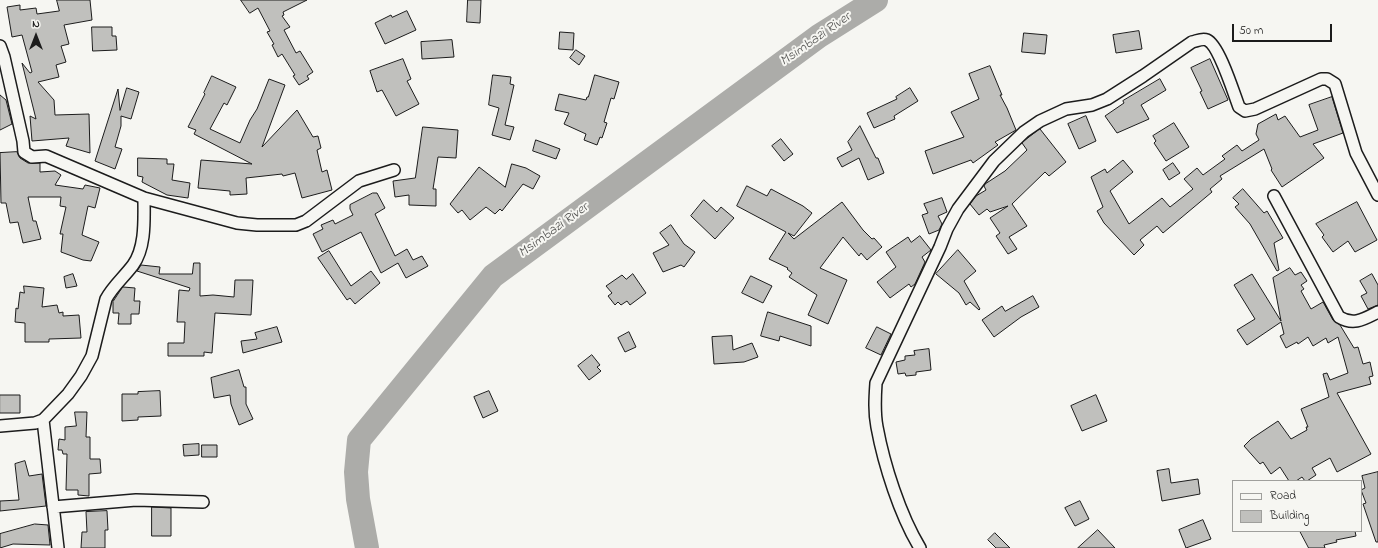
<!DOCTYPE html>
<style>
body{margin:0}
#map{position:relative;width:1378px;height:548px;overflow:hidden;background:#f6f6f2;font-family:"Indie Flower",sans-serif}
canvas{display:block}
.legend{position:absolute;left:1232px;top:480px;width:130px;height:52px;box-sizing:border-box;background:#f6f6f2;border:1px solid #9f9f9c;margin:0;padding:5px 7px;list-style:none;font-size:12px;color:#1c1c1c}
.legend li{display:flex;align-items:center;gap:8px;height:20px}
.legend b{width:20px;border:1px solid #9f9f9c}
.north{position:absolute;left:16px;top:16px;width:40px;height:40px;-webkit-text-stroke:3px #f6f6f2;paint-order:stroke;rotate:0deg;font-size:11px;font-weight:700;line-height:16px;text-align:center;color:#1c1c1c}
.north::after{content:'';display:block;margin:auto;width:14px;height:18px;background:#1c1c1c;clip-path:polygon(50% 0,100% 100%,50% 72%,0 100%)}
.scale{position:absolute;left:1232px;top:24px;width:100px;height:18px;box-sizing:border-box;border:2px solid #1c1c1c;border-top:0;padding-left:5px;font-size:12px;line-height:14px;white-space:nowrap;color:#1c1c1c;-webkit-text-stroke:3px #f6f6f2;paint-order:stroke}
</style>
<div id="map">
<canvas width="1378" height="548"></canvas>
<ul class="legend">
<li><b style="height:5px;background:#f6f6f2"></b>Road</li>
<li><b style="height:11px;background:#c0c0bd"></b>Building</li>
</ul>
<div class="north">N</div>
<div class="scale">50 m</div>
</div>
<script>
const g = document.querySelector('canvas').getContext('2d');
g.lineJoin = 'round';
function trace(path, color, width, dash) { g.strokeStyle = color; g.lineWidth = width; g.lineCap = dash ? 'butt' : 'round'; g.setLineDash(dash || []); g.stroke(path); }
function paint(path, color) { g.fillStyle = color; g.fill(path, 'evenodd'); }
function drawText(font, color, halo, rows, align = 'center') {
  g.font = font + ' "Indie Flower",sans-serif'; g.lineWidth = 4; g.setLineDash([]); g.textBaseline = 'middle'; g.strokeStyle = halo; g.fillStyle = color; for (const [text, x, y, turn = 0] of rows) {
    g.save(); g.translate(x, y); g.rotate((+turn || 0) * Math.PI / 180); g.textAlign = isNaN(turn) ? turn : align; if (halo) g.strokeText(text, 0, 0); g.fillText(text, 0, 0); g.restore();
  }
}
trace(new Path2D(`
 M367 548 358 499 356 472 359 440 493 276 819 36 876 0`), '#acaca9', 24);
const building = new Path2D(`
 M57 0H90L92 20 64 25 69 44 61 46 66 62 56 65 59 77 38 82 54 100 55 115 89 114 90 153 66 146 69 138 32 141 30 116 36 119 22 63 30 73 32 72 22 35 12 37 7 7 20 5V10L36 8 37 14 59 11Z
 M241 0H307L283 12 284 15 282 16 290 27 284 30 296 53 300 51 313 72 307 76 309 79 299 85 293 76 295 75 282 54 278 57 272 45 274 44 267 32 270 31 258 8 250 13Z
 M468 0H481L480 23 467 22Z
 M407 11 416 30 385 44 375 23 391 15 392 17Z
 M92 27H112V36H116L117 50 93 51Z
 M1139 31 1142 49 1116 53 1113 35Z
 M560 32 574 33 573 50 559 49Z
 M1024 33 1047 35 1045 54 1022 52Z
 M452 40 454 57 422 59 421 42Z
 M576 50 585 56 579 65 570 58Z
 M403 59 411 79 407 81 419 104 396 116 382 90 377 92 370 71Z
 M1210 59 1228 100 1208 109 1200 92 1202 91 1191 68Z
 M990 66 1002 95H1000L1007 108 1016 130 995 142 998 145 973 163 971 160 933 174 925 151 964 137 951 112 979 99 969 74Z
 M493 75 511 77 510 84 514 85 505 125 514 127 510 140 492 135 499 108 489 105Z
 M595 75 619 82 614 99 611 98 604 122 607 123 602 138 600 137 597 145 584 140 586 134 564 124 569 113 555 110 559 94 586 100 587 97H588Z
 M212 76 236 87 227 105 224 103 210 129 240 143 250 120 257 109 269 79 285 85 262 147 297 110 313 137 318 136 321 148 317 150 322 172 327 170 332 190 302 198 295 173 283 176 282 174 246 178 247 194 230 195V191L198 188 201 160 252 164 194 134 196 130 188 127 205 94 204 93Z
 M1160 79 1166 90 1141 105 1149 119 1117 133 1105 116 1124 103 1123 101Z
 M127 88 139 92 131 119 121 116V126L115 147 122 149 115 169 95 161 118 89 120 110Z
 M910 88 918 101 894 116 895 119 874 128 867 113 897 99 896 97Z
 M0 95 6 100 12 124 0 130Z
 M1332 97 1343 133 1313 144 1324 158 1282 187 1271 170 1272 169 1264 149 1220 176 1222 179 1210 189 1212 192 1163 233 1157 226 1140 240 1144 245 1134 255 1104 223 1097 211 1103 207 1091 177 1105 169 1107 173 1123 160 1133 172 1110 191 1129 224 1162 198 1170 207 1193 189 1184 179 1197 168 1203 175 1225 159 1222 156 1237 145 1242 151 1259 140 1256 134 1258 124 1276 114 1278 120 1285 116 1300 137 1318 130 1309 105Z
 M1086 116 1096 141 1079 149 1068 124Z
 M1174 123 1189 147 1166 161 1154 143 1156 141 1153 136Z
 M860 126 876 158H878L884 173 868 180 859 158 842 167 837 158 852 150 848 142Z
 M423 127 458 130 456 158 438 157 433 189H436V206L409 205V195L395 197 393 181 415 178Z
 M1040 129 1066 162 1049 176 1045 172 1012 204 1027 226 1009 237 1017 249 1008 254 996 236 1000 233 990 218 1008 206 990 212 987 209 979 215 970 204 976 196 986 190 984 186 985 184 1005 171 1027 150 1022 143Z
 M781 139 793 154 784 161 772 146Z
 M536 140 560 149 556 159 533 151Z
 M17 152 20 158 28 163H40V172L55 171 61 175 55 185 83 189 85 185 100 188 95 208 88 206 82 235 99 242 91 261 83 260 61 252 63 234H60L66 207 60 206 61 197H28L33 221H36L41 239 23 243 18 222 10 223 6 203H1L0 153Z
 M138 158 167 159V164H174L172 180 190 183 188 198 167 195 142 182 143 177 138 176Z
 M1173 163 1180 173 1169 180 1163 170Z
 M512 164 526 168 540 176 533 189 523 184 502 211 500 209 495 214 486 207 470 220 462 210 458 213 450 204 479 167 505 187Z
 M747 186 767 196 771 189 803 206 812 213 794 236 788 233 794 239 842 202 863 230 872 239 874 238 882 247 867 260 861 253 859 256 843 237 820 268 847 280 828 324 808 315 817 295 789 277 792 273 787 269 788 268 769 259 786 232 737 206Z
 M1243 189 1264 213 1267 211 1283 238 1274 243 1279 270 1277 271 1250 224 1235 207 1239 204 1233 198Z
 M373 193H377L385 208 375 214 395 256 407 249 413 260 422 256 428 266 406 278 398 263 381 273 361 232 322 252 313 234 323 229 321 225 333 220 335 224 353 215 350 209V205Z
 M942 198 947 212 938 216 942 224 939 230 929 234 922 215 928 213 924 204Z
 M704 200 717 212 721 207 734 218 715 239 691 216Z
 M1357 202 1377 240 1355 252 1348 241 1333 252 1322 237 1324 235 1316 224Z
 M671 225 684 244 695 252 684 267 681 265 663 272 653 253 669 245 660 233Z
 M920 236 931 250 922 257 925 262 915 284 911 287 909 284 890 298 877 282 896 267 886 252 908 237 911 242Z
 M958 250 976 271 964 281 980 309 979 310 970 302 966 305 959 293 936 274Z
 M329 251 351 286 371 271 380 283 355 304 350 298 347 300 318 258Z
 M194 263H200V296L213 295 234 297 235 280H253L251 315 215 313 212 353 204 352V356H168V343H184L185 322H177L179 290 189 291 190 288 137 271 141 265 160 267 159 274H192Z
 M1290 268 1295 275 1301 272 1307 281 1301 285 1304 289 1301 291 1311 309 1323 302 1333 320 1340 325 1354 348 1358 347 1363 364 1370 362 1373 376 1369 377 1371 384 1337 393 1371 454 1337 472 1330 458 1312 468 1316 475 1307 481H1305L1302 477 1296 481H1289L1280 467 1271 474 1263 462 1260 464 1244 446 1251 439 1278 421 1291 439 1307 430 1306 427H1308L1301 409 1329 397 1323 374 1327 373 1330 380 1348 373 1338 337 1328 343 1326 338 1313 346 1308 337 1298 344 1297 342 1286 348 1280 336 1284 334 1281 322 1247 345 1237 330 1255 319 1234 285 1252 274 1281 321 1273 278Z
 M73 274 77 286 66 288 64 277Z
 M633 274 646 293 630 305 627 301 621 305 618 302 615 305 608 296 612 293 606 286 622 275 626 279Z
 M1372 274 1378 285V305L1368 309 1361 296 1367 293 1360 281Z
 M751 276 772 286 763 303 742 293Z
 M24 286 44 288 42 307 57 305 59 313 63 312V316L79 315 81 338 49 339V342H25V323L15 322 16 308 18 309 20 292 24 293Z
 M123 287 135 288 134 301H140L139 314H131V324H118L119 313H113V302Z
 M1033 296 1039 307 1021 317 994 337 982 320 1002 306 1005 311Z
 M768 312 811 326V346L780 336 779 341 761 336Z
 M277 327 282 342 243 353 241 341 257 339 255 333Z
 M877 327 891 334 881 355 866 348Z
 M629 332 636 347 625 352 618 338Z
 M732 336 733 350 752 343 758 357 744 362 714 364 712 337Z
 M929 349 931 370 916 372V375L906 376 905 373 898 374 896 362 905 360V356L915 355 914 351Z
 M592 355 600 365 597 367 601 371 589 380 578 366Z
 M239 370 244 387H246V404L253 419 239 425 231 404 230 395 214 398 211 378Z
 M160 391 161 416 138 417V420L122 421V394H138V392Z
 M489 391 498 411 483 418 474 397Z
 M0 395H20V413H0Z
 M1096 395 1107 421 1082 431 1071 406Z
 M75 412H87L86 437H90V459H100L101 473 89 474V496L78 495V490H66L67 454H63L62 450H58L59 439 65 440V427L76 426Z
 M199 444V455L184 456 183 445Z
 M202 445H217V457H202Z
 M25 461 29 476 42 474 46 506 0 511V501L19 500 15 464Z
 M1169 469 1171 483 1198 479 1200 494 1162 501 1157 471Z
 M1378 472V542H1376L1363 504 1366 503 1361 490 1365 488 1362 476Z
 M1080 501 1089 519 1075 526 1065 508Z
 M152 507 171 508V536H152Z
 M107 511 108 530H105V548H81L82 532H87L86 512Z
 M1203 520 1211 539 1186 548 1179 530Z
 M35 524 48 525 50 545 13 544 0 548V534Z
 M1098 530 1115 548H1078Z
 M1300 531H1355L1356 536 1336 540 1337 542 1324 545 1325 548H1309Z
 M995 533 1010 548H996L988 540Z`);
paint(building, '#c0c0bd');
trace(building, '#1c1c1c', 1);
const minor = new Path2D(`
 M0 46 4 57 23 141 24 152 32 157 46 156 144 198 237 223 257 225H296L306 221 359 181 394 170
 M1274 196 1339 317C1354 326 1364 319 1378 312
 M43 420 58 548
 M0 426 35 423 43 420 68 394 81 376 92 356 106 299C113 286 124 277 133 265 146 247 144 219 144 198
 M53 507 136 500 203 502
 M920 548C900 515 884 465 877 427 874 412 875 398 876 383L940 247 947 229 958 209 994 161 1024 132 1040 121 1066 109 1092 105 1107 99 1143 76 1192 42C1197 41 1202 38 1207 40 1219 45 1234 94 1239 107L1245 111 1255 109 1321 79H1327L1335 84 1356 153 1378 195`);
trace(minor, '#1c1c1c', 14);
trace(minor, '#f6f6f2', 11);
drawText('italic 14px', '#565654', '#f6f6f2', [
 ["Msimbazi River",816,40,-35],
 ["Msimbazi River",554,231,-36]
]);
</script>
